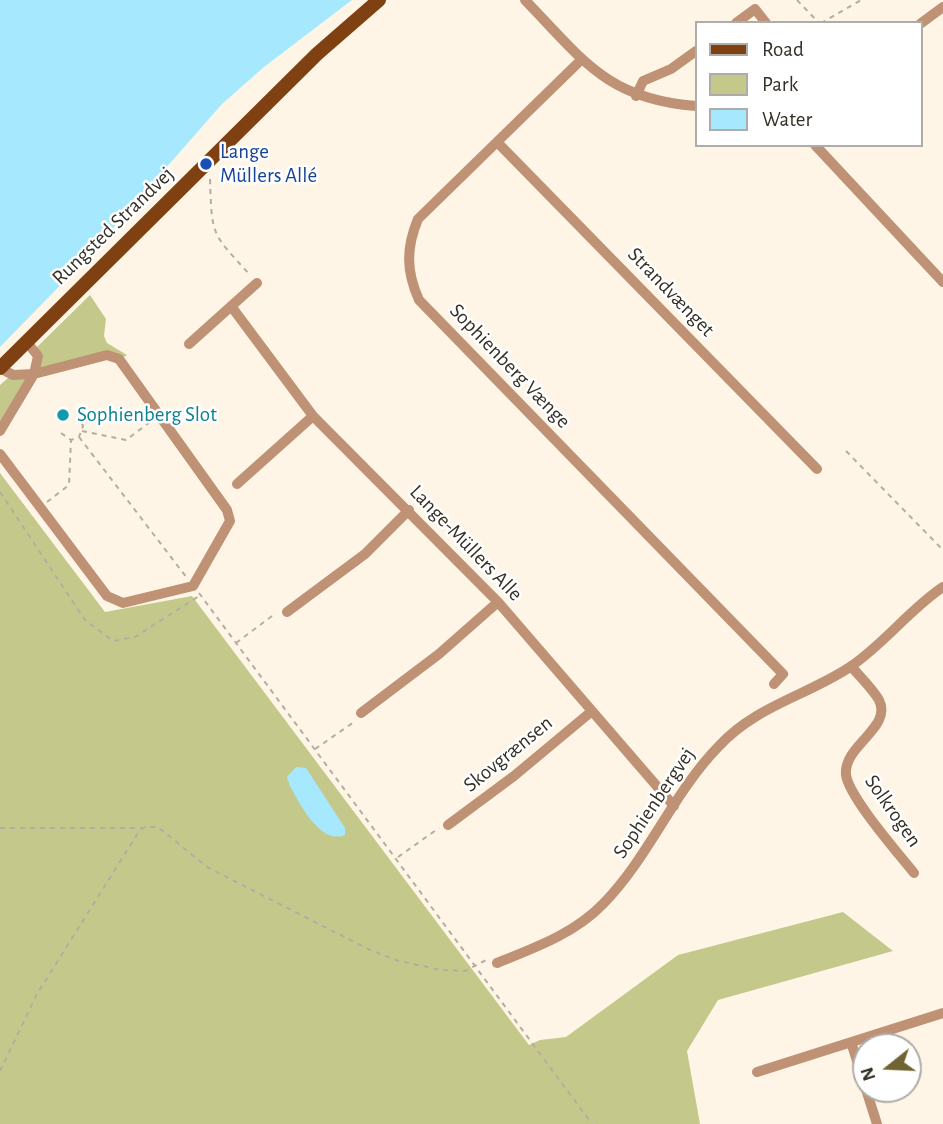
<!DOCTYPE html>
<meta charset="utf-8">
<style>
body{margin:0}
#map{position:relative;width:943px;height:1124px;overflow:hidden;background:#fef5e6;font-family:"Alegreya Sans",sans-serif}
canvas{display:block}
.legend{position:absolute;left:695px;top:21px;width:228px;height:126px;box-sizing:border-box;background:#fff;border:2px solid #aeaca8;margin:0;padding:9px 12px;list-style:none;font-size:21px;color:#353026}
.legend li{display:flex;align-items:center;gap:14px;height:35px}
.legend b{width:35px;border:2px solid #aeaca8}
.north{position:absolute;left:852px;top:1033px;width:70px;height:70px;box-sizing:border-box;background:#fff;border:2px solid #aeaca8;border-radius:50%;rotate:252deg;font-size:19px;font-weight:700;line-height:28px;text-align:center;color:#353026}
.north::after{content:'';display:block;margin:auto;width:24px;height:32px;background:#716431;clip-path:polygon(50% 0,100% 100%,50% 72%,0 100%)}
</style>
<div id="map">
<canvas width="943" height="1124"></canvas>
<ul class="legend">
<li><b style="height:9px;background:#7f4111"></b>Road</li>
<li><b style="height:19px;background:#c4c98b"></b>Park</li>
<li><b style="height:19px;background:#a6e9fe"></b>Water</li>
</ul>
<div class="north">N</div>
</div>
<script>
const g = document.querySelector('canvas').getContext('2d');
g.lineJoin = 'round';
function paint(path, color) { g.fillStyle = color; g.fill(path, 'evenodd'); }
function trace(path, color, width, dash) { g.strokeStyle = color; g.lineWidth = width; g.lineCap = dash ? 'butt' : 'round'; g.setLineDash(dash || []); g.stroke(path); }
function drawText(font, color, halo, rows, align = 'center') {
  g.font = font + ' "Alegreya Sans",sans-serif'; g.lineWidth = 5; g.setLineDash([]); g.textBaseline = 'middle'; g.strokeStyle = halo; g.fillStyle = color; for (const [text, x, y, turn = 0] of rows) {
    g.save(); g.translate(x, y); g.rotate((+turn || 0) * Math.PI / 180); g.textAlign = isNaN(turn) ? turn : align; if (halo) g.strokeText(text, 0, 0); g.fillText(text, 0, 0); g.restore();
  }
}
paint(new Path2D(`
 M90 295 106 319 104 336 107 343 127 355 121 359 116 354 40 369 37 347Z
 M8 378 26 379 0 422V385Z
 M0 473 105 612 192 596 529 1045 540 1040 566 1037 678 955 843 912 893 951 718 1000 687 1051 700 1124H0Z`), '#c4c98b');
paint(new Path2D(`
 M0 0H352L264 67 222 104 85 260 0 347Z
 M296 767 306 768 345 828V835C320 845 300 804 290 786L287 777Z`), '#a6e9fe');
trace(new Path2D(`
 M797 0 819 23
 M821 23 861 0
 M210 179C212 237 211 232 250 275
 M82 431 126 440 150 422
 M61 433 71 440 79 437 83 426 80 419
 M79 437 187 578
 M846 451 943 550
 M0 492 85 620 113 641 135 637 199 596
 M47 502 69 485 71 440
 M199 593 592 1124
 M236 643 276 613
 M315 749 354 722
 M0 828H142
 M398 857 439 828
 M0 1071 37 994 138 833 145 827H158L207 867 370 950 399 961 441 970 465 971 486 960`), '#b5ada0', 2, [5, 5]);
trace(new Path2D(`
 M525 0C583 60 607 99 696 106
 M736 23 755 9 766 23
 M920 24 943 7
 M582 59 418 219C406 248 406 271 419 300L783 674 774 684
 M636 96 643 81 671 69 696 51
 M497 142 817 469
 M815 145 943 282
 M231 306 313 416 498 602 674 806
 M189 344 257 283
 M0 368 13 375 34 374 38 356 26 341
 M0 431 34 374 107 355 119 359 227 510 230 521 193 586 123 603 107 596 0 454
 M237 484 313 416
 M287 612 365 554 409 510
 M851 666C860 677 872 688 879 700 893 728 843 745 846 775 849 797 898 853 914 873
 M361 713 439 654 498 602
 M448 825 514 776 592 711
 M497 963C534 948 574 934 603 904 649 857 673 793 719 746 756 706 806 696 850 667 884 644 909 610 943 587
 M851 1042 877 1124
 M757 1072 943 1013`), '#bf9175', 10);
trace(new Path2D(`
 M0 368 317 54 379 0`), '#7f4111', 14);
for (const [x, y, r, color] of [
 [206,164,7,"#1a4fb4"],
 [63,415,7,"#0f9aa8"]
]) { const dot = new Path2D(); dot.arc(x, y, r, 0, 2 * Math.PI); g.fillStyle = color; g.fill(dot); trace(dot, '#fff', 2.5); }
drawText('21px', '#164399', '#fff', [
 ["Lange",220,152],
 ["Müllers Allé",220,176]
], 'left');
drawText('21px', '#353026', '#fff', [
 ["Rungsted Strandvej",113,226,-44],
 ["Strandvænget",671,292,46],
 ["Sophienberg Vænge",510,366,46],
 ["Lange-Müllers Alle",466,543,46],
 ["Skovgrænsen",508,754,-39],
 ["Sophienbergvej",654,803,-56],
 ["Solkrogen",893,811,55]
]);
drawText('21px', '#0d838f', '#fff', [
 ["Sophienberg Slot",77,415]
], 'left');
</script>
